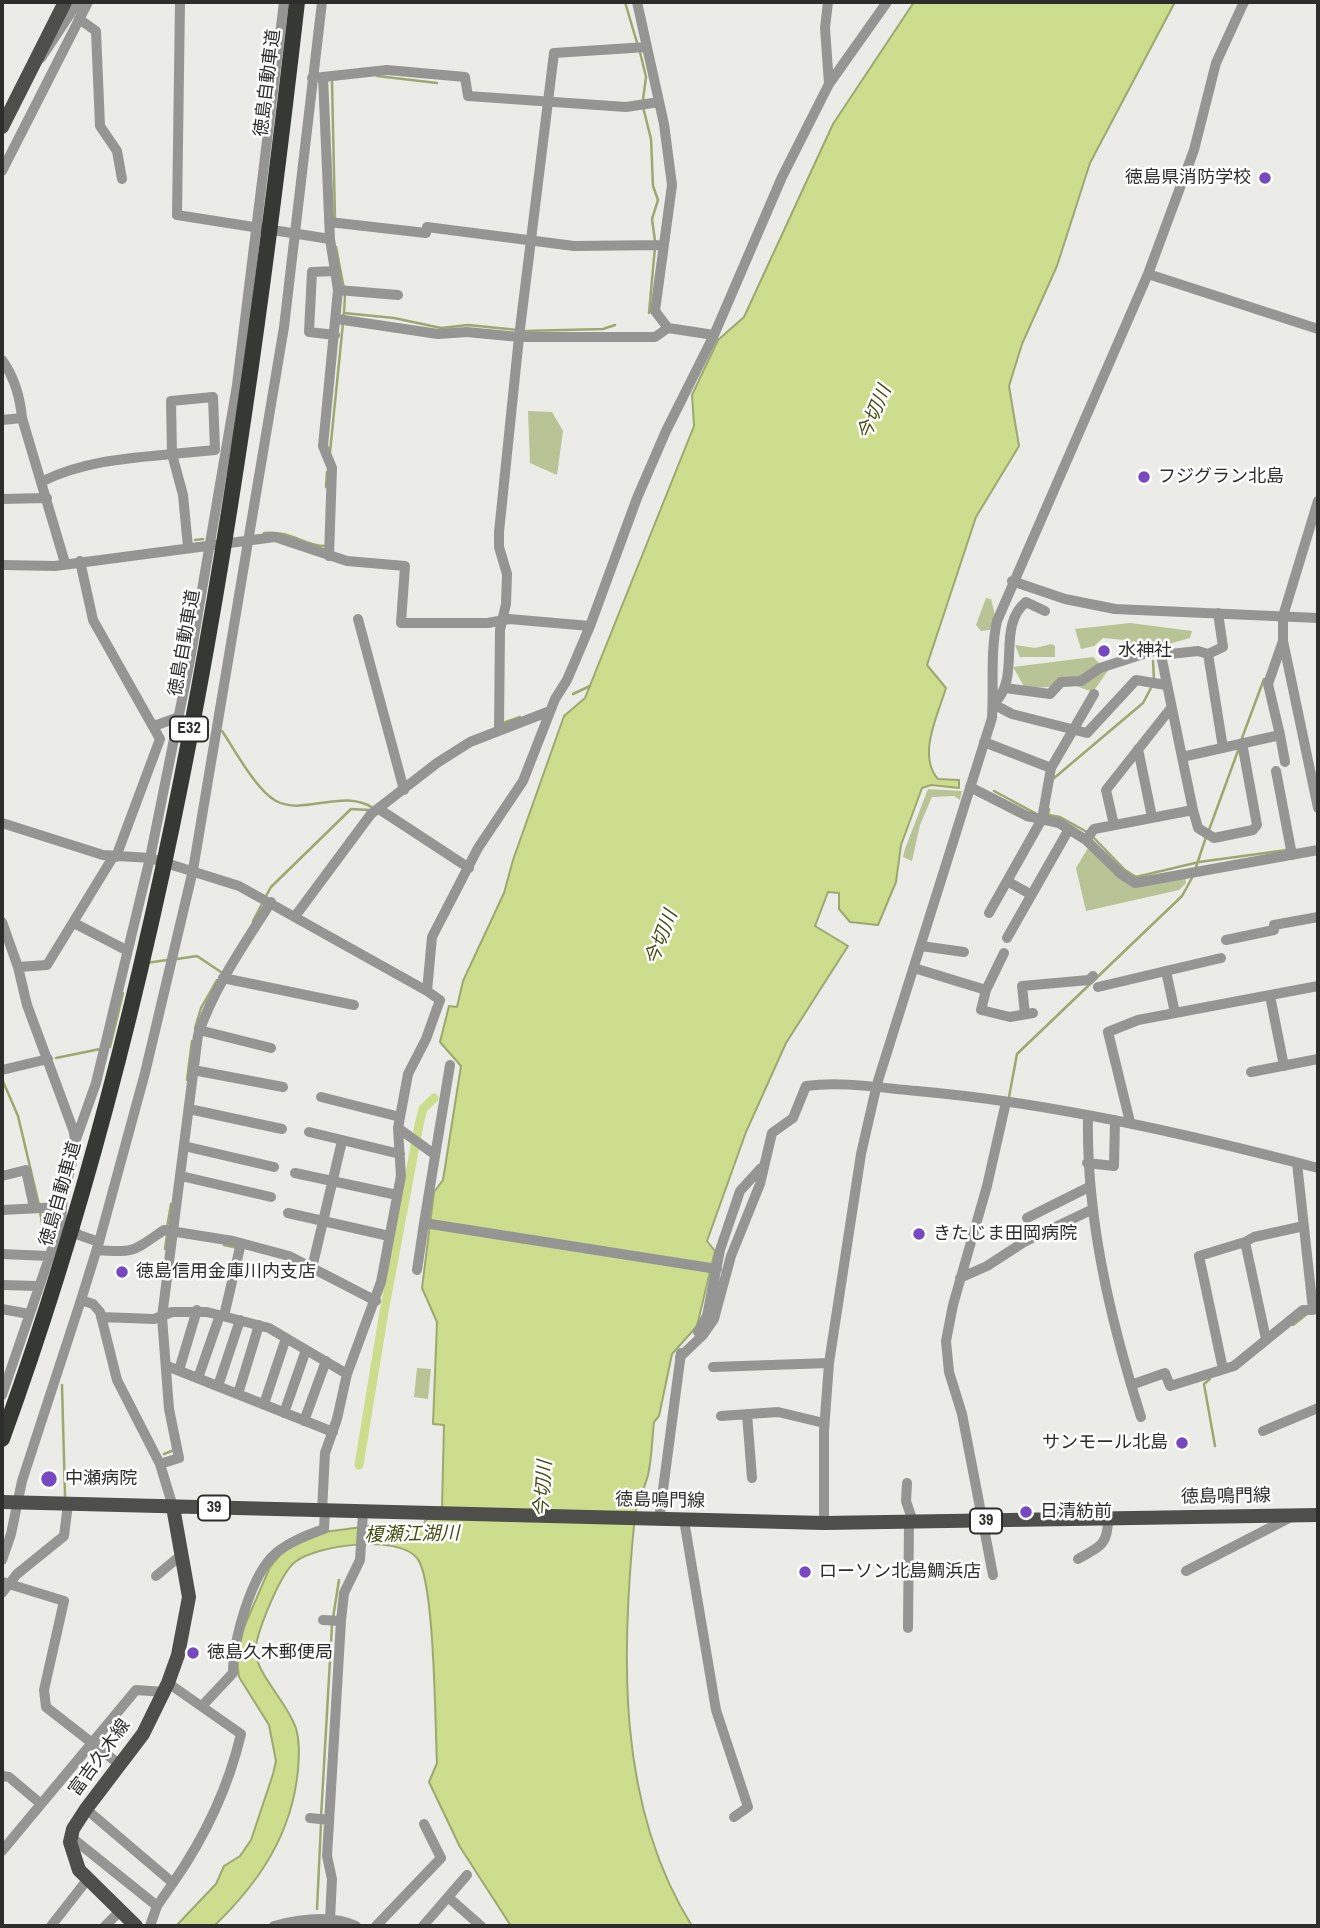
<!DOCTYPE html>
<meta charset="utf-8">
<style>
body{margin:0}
#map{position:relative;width:1320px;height:1928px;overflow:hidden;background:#ebece7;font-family:"Archivo Narrow",sans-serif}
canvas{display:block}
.frame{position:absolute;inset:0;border:4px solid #2d2e2b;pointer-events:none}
</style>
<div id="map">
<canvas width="1320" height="1928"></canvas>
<div class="frame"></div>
</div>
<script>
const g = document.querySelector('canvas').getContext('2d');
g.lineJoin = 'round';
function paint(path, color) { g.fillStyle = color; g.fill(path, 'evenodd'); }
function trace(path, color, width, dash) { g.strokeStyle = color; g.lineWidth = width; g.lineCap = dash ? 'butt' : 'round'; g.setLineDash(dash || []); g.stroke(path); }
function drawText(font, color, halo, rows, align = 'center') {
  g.font = font + ' "Archivo Narrow","Noto Sans JP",sans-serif'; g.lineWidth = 5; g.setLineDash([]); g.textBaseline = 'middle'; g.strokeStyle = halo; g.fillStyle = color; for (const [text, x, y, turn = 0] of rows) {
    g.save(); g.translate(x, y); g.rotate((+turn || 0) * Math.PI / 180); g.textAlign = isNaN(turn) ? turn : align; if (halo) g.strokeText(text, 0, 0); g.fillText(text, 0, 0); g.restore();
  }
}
paint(new Path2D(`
 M528 411 552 412 563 431 557 475 530 463Z
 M986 598 991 599 995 615 990 630 981 631 976 625Z
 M1130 623 1192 631 1190 638 1121 657 1118 654 1125 652V640L1103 638 1094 646 1081 649 1075 629Z
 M1052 644 1055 646V657H1020L1015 645 1035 648Z
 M1093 657 1099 663 1114 662 1093 692 1076 686 1025 688 1013 667Z
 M928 789 962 791 960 800 954 796 932 797 920 825 912 861 903 857 905 849Z
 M1088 848 1133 886 1185 877 1186 883 1179 890 1086 911 1076 868Z
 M417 1368 431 1369 428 1399 414 1397Z`), '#b8c396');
const water = new Path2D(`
 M914 2H1175L1090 163 1057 266 1022 344 1009 386 1019 446 976 517 927 665 946 688C938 715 917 755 938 779L959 780V788L931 785 922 788 901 845 896 882 878 925 850 922 839 909V893L828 892 815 926 848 946 786 1043 746 1132 707 1241 715 1251 697 1326 672 1354 659 1416 654 1422C652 1439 652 1458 648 1475 645 1488 637 1501 635 1515 621 1652 616 1805 692 1926H511L460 1847 429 1782 437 1763C435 1727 435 1579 417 1558 397 1534 317 1545 295 1562 280 1574 255 1635 255 1654 263 1682 286 1701 296 1728 300 1742 299 1756 298 1770 292 1834 259 1883 214 1926H176L216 1884 224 1866 240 1856 251 1840 273 1774 276 1761 269 1725 239 1677 237 1660 238 1641 270 1567 284 1550 324 1532 377 1525 423 1527 425 1521 442 1507 444 1425 433 1424 437 1322 422 1288 434 1192 443 1180 461 1066 440 1042 449 1006 457 1007 463 981 504 893 513 860 564 716 585 698 694 426 692 395 718 340 744 317 833 124Z`);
paint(water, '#ccdd8e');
trace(water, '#9ca870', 2);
trace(new Path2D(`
 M625 2 638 46
 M640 52 646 77 643 100
 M377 76 437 83
 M332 81 335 219
 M643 107 651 139 653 186 658 200 652 219 655 241
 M336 247 344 289
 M344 313 345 295
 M649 313 655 247
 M343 316 344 313 394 318 441 328 468 325 518 330
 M524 331 603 329 615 325
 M330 452 343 323
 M326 487 327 472
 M264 533C292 530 305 547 326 546
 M195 540 203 539
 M1153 661 1154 680
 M573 694 590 686
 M503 723 520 717
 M222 731C235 750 256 790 276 801 304 816 343 788 373 808
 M1242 738 1264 679
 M1053 779 1143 703 1152 686
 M994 791 1035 813
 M1049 809 1048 815 1060 817 1087 832
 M1209 830 1239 748
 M1092 836 1125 870 1136 877 1199 862 1287 850
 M1195 870 1206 837
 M266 896 271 887 351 809 369 810
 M253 921 263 902
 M177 959 197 956 221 972
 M146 963 167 960
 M195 1028 201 1008 217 980
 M110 1047 123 993
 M56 1058 100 1049
 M2 1079 18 1116 39 1205
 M187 1080 192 1041
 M1009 1097 1017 1054 1182 896 1193 876
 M40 1212 44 1233
 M167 1228 171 1204
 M224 1245 238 1248
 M165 1249 167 1235
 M381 1310 384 1312
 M1293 1325 1307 1314
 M1210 1379 1204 1384 1215 1446
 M62 1385 65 1496
 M164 1454 174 1450
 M333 1618 339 1580
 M321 1817 332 1625
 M317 1909 321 1824`), '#9ca870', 2.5);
trace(new Path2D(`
 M359 1465 384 1312 419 1125 423 1109 434 1098`), '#ccdd8e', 9);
trace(new Path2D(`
 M180 2 177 215 330 239
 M637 2 664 124 672 185 655 311 668 328 714 335
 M79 19 96 31 100 126 117 151 122 179
 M41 58 78 2
 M323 77 387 70 465 77 468 96 626 107 659 102
 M312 78 323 77 330 239 338 290 323 446 332 468 329 556
 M829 84 887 2
 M2 171 88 2
 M329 222 426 233 427 227 574 246 663 245
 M1148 274 1318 329
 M338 290 398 295
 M337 319 438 334 467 332 519 337H655L668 328
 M335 335 309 332 312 272 336 271
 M2 360C15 378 20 396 22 418L65 563
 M2 420 22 418
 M43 481C84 461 128 458 172 454L171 401 213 397 215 450 172 454 183 495 188 547
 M2 499 47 498
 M80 561 93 620 160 739 116 857
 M2 565 55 566 275 537 347 561 405 566 401 623H488L509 619 590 626
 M1012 581 1065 599 1115 609 1318 618
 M1045 611 1026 602C995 627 1023 679 993 704L1012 714 1087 733 1136 680 1166 685
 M358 619 404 790
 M1283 641 1318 808
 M1208 654 1223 748
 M1005 688 1050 694 1061 682 1081 681 1100 668 1159 649 1161 655
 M154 726 179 717
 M499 729 500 630 506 604 507 574 499 547V532L519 337 554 53 647 47
 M1280 735 1285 762
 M984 742 1051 768 1094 694
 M1138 749 1152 817
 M1182 757 1161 655 1198 651 1208 654 1223 647 1218 613
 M1276 771 1292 855
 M970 787 1027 816 1059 823 1086 840 1121 874 1135 883 1318 850
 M379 809 469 868
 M1193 810 1198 828 1214 838 1253 830 1257 825 1242 743
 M2 823 103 855 150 858 239 886 427 991 432 937 478 848 523 781 555 699 567 680 590 626 637 498 666 431 714 335 782 177 829 84 825 28 828 2
 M1114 825 1106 790 1171 708
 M1086 840 1094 829 1193 810 1182 757 1280 735 1268 684 1283 641V616L1318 501
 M1007 881 1030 894
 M989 913 1042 819 1051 768
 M296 915 371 814 437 763 470 742 550 711
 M2 922 18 967 27 1005 74 1132C78 1163 59 1190 62 1220L79 1235 99 1242 81 1300 93 1304 100 1312 117 1380 160 1464 173 1507
 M74 923 126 950
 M1007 938 1069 829
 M1226 940 1274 930V925L1318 917
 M921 946 964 952
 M18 967 47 965 113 857
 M914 968 986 990 981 1010 1010 1017 1033 1013
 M1166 971 1175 1013
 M223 978 354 1005
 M1098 987 1221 958
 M986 990 1004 953
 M1270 996 1284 1066
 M1025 1014 1022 986 1089 980 1093 976
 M199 1030 271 1048
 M450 1065 424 1223 717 1269
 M2 1070 48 1059
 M193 1070 283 1087
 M1251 1072 1318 1059
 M321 1097 400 1117
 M189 1109 282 1129
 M1088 1116C1086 1218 1110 1319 1141 1417
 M1130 1122 1108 1032 1138 1020 1318 986
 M398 1128 434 1154
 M309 1132 400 1154
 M75 1142 96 1083 150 858 190 660 237 385 284 2
 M184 1146 274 1167
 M1087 1163 1114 1166 1115 1120
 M295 1173 397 1195
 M2 1176 26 1170 34 1208
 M181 1176 271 1197
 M2 1210 61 1207
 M288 1213 389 1236
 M1027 1218 1089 1187
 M99 1242 145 1073 193 870 284 327 322 2
 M1245 1242 1254 1237 1304 1226
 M97 1250C136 1253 133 1251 164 1230L233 1241 289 1256 376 1301
 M2 1254 48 1256
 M312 1268 342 1141
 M417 1270 424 1223
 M960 1278 987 1266 1024 1242 1091 1210
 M2 1285 37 1286
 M2 1309 29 1314
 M224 1316 241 1243
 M101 1317 154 1319 172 1312H207L269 1328 347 1374
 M698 1332 707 1316 720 1250 740 1191 761 1168
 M680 1357 703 1335 714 1319 731 1256 760 1184 772 1133 793 1118 806 1086C842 1081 881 1088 917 1091 1053 1103 1187 1134 1318 1168
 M167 1366 333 1432
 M713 1367 829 1363
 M1223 1369 1199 1256 1245 1242 1266 1339
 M179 1370 197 1310
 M198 1378 220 1315
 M1131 1385 1165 1373 1170 1386 1234 1366 1303 1310H1313L1297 1163
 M218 1386 240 1320
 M238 1394 259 1325
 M2 1395 62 1220
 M264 1404 286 1338
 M284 1413 306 1350
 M747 1414 752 1478
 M721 1416 778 1412 824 1423
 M304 1421 326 1361
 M1263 1431 1318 1408
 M160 1464 179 1458 169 1409 162 1317 198 1035C214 987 244 945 271 902
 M907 1483 906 1501 913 1522
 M322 1511 325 1453 337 1419 347 1374 381 1282 401 1176 398 1128 408 1074 426 1039 440 1000 427 991
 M659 1520 681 1353
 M684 1520 716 1710 748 1807 734 1817
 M824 1523V1431L829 1363 861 1154 877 1084 992 718C994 685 990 653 997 621L1148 274 1194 150 1216 63 1244 2
 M1078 1559C1099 1547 1108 1546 1108 1519
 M2 1560 11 1534 22 1481 81 1300
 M1186 1571 1291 1517
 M993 1575 962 1414 949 1372 946 1341 953 1305 987 1186 1006 1102
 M156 1576 180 1556
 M3 1582 9 1584 17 1574 64 1536 68 1504
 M2 1593 9 1584 64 1601 44 1690 46 1707 119 1764
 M323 1620 341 1621
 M908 1628 909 1522
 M168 1683 241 1734C228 1789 205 1837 173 1883
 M202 1706 233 1673C233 1641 251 1574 276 1553 291 1541 307 1535 324 1529L325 1511
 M2 1776 9 1777 41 1804
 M86 1809 173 1883 157 1906 150 1926
 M310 1818 329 1820
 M71 1837 157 1906
 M2 1851 136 1690 164 1692
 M448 1897 481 1926
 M330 1920 332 1879 327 1856 341 1621 344 1593 360 1560 363 1513
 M51 1926 87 1880
 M105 1926 120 1911
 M274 1926C300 1919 332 1915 356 1926
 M376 1926 441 1858 424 1824
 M423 1926 467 1875`), '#959593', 10);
trace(new Path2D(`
 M2 127 65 2
 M2 1502 824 1523 1318 1515
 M136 1926 79 1870 70 1842 73 1829 86 1809 143 1734 168 1683 178 1655 189 1597 173 1507`), '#4e4f4b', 14);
trace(new Path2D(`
 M2 1439C168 983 242 483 297 2`), '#363833', 16);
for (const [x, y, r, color] of [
 [1265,178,7,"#7848c0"],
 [1144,477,7,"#7848c0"],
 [1104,651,7,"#7848c0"],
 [919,1234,7,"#7848c0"],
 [122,1272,7,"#7848c0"],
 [1182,1443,7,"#7848c0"],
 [49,1479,9,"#7848c0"],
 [1026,1512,7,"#7848c0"],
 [805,1572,7,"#7848c0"],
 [193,1653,7,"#7848c0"]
]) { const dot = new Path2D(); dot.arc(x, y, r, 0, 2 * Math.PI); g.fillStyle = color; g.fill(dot); trace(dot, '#fff', 2.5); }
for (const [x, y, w] of [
 [189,729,38],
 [214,1508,32],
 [986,1521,32]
]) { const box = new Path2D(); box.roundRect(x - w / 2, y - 12.5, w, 25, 5); g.fillStyle = '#fff'; g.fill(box); trace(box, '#2d2e2b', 2); }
drawText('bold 16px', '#2d2e2b', null, [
 ["E32",189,729],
 ["39",214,1508],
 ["39",986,1521]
]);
drawText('18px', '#2d2e2b', '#fff', [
 ["徳島自動車道",268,83,-83],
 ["徳島自動車道",185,643,-80],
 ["徳島自動車道",61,1194,-74],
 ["徳島鳴門線",1226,1497,-1],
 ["徳島鳴門線",660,1501,1],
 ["富吉久木線",100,1758,-54]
]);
drawText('18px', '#2d2e2b', '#fff', [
 ["徳島県消防学校",1251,178,"right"],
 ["フジグラン北島",1158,477],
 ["水神社",1118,651],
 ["きたじま田岡病院",933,1234],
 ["徳島信用金庫川内支店",136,1272],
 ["サンモール北島",1168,1443,"right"],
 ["中瀬病院",65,1479],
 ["日清紡前",1040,1512],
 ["ローソン北島鯛浜店",819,1572],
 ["徳島久木郵便局",207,1653]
], 'left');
drawText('italic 19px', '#454f15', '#fff', [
 ["今切川",875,413,-67],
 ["今切川",662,938,-69],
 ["今切川",544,1489,-86],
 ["榎瀬江湖川",412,1535,-1]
]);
</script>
